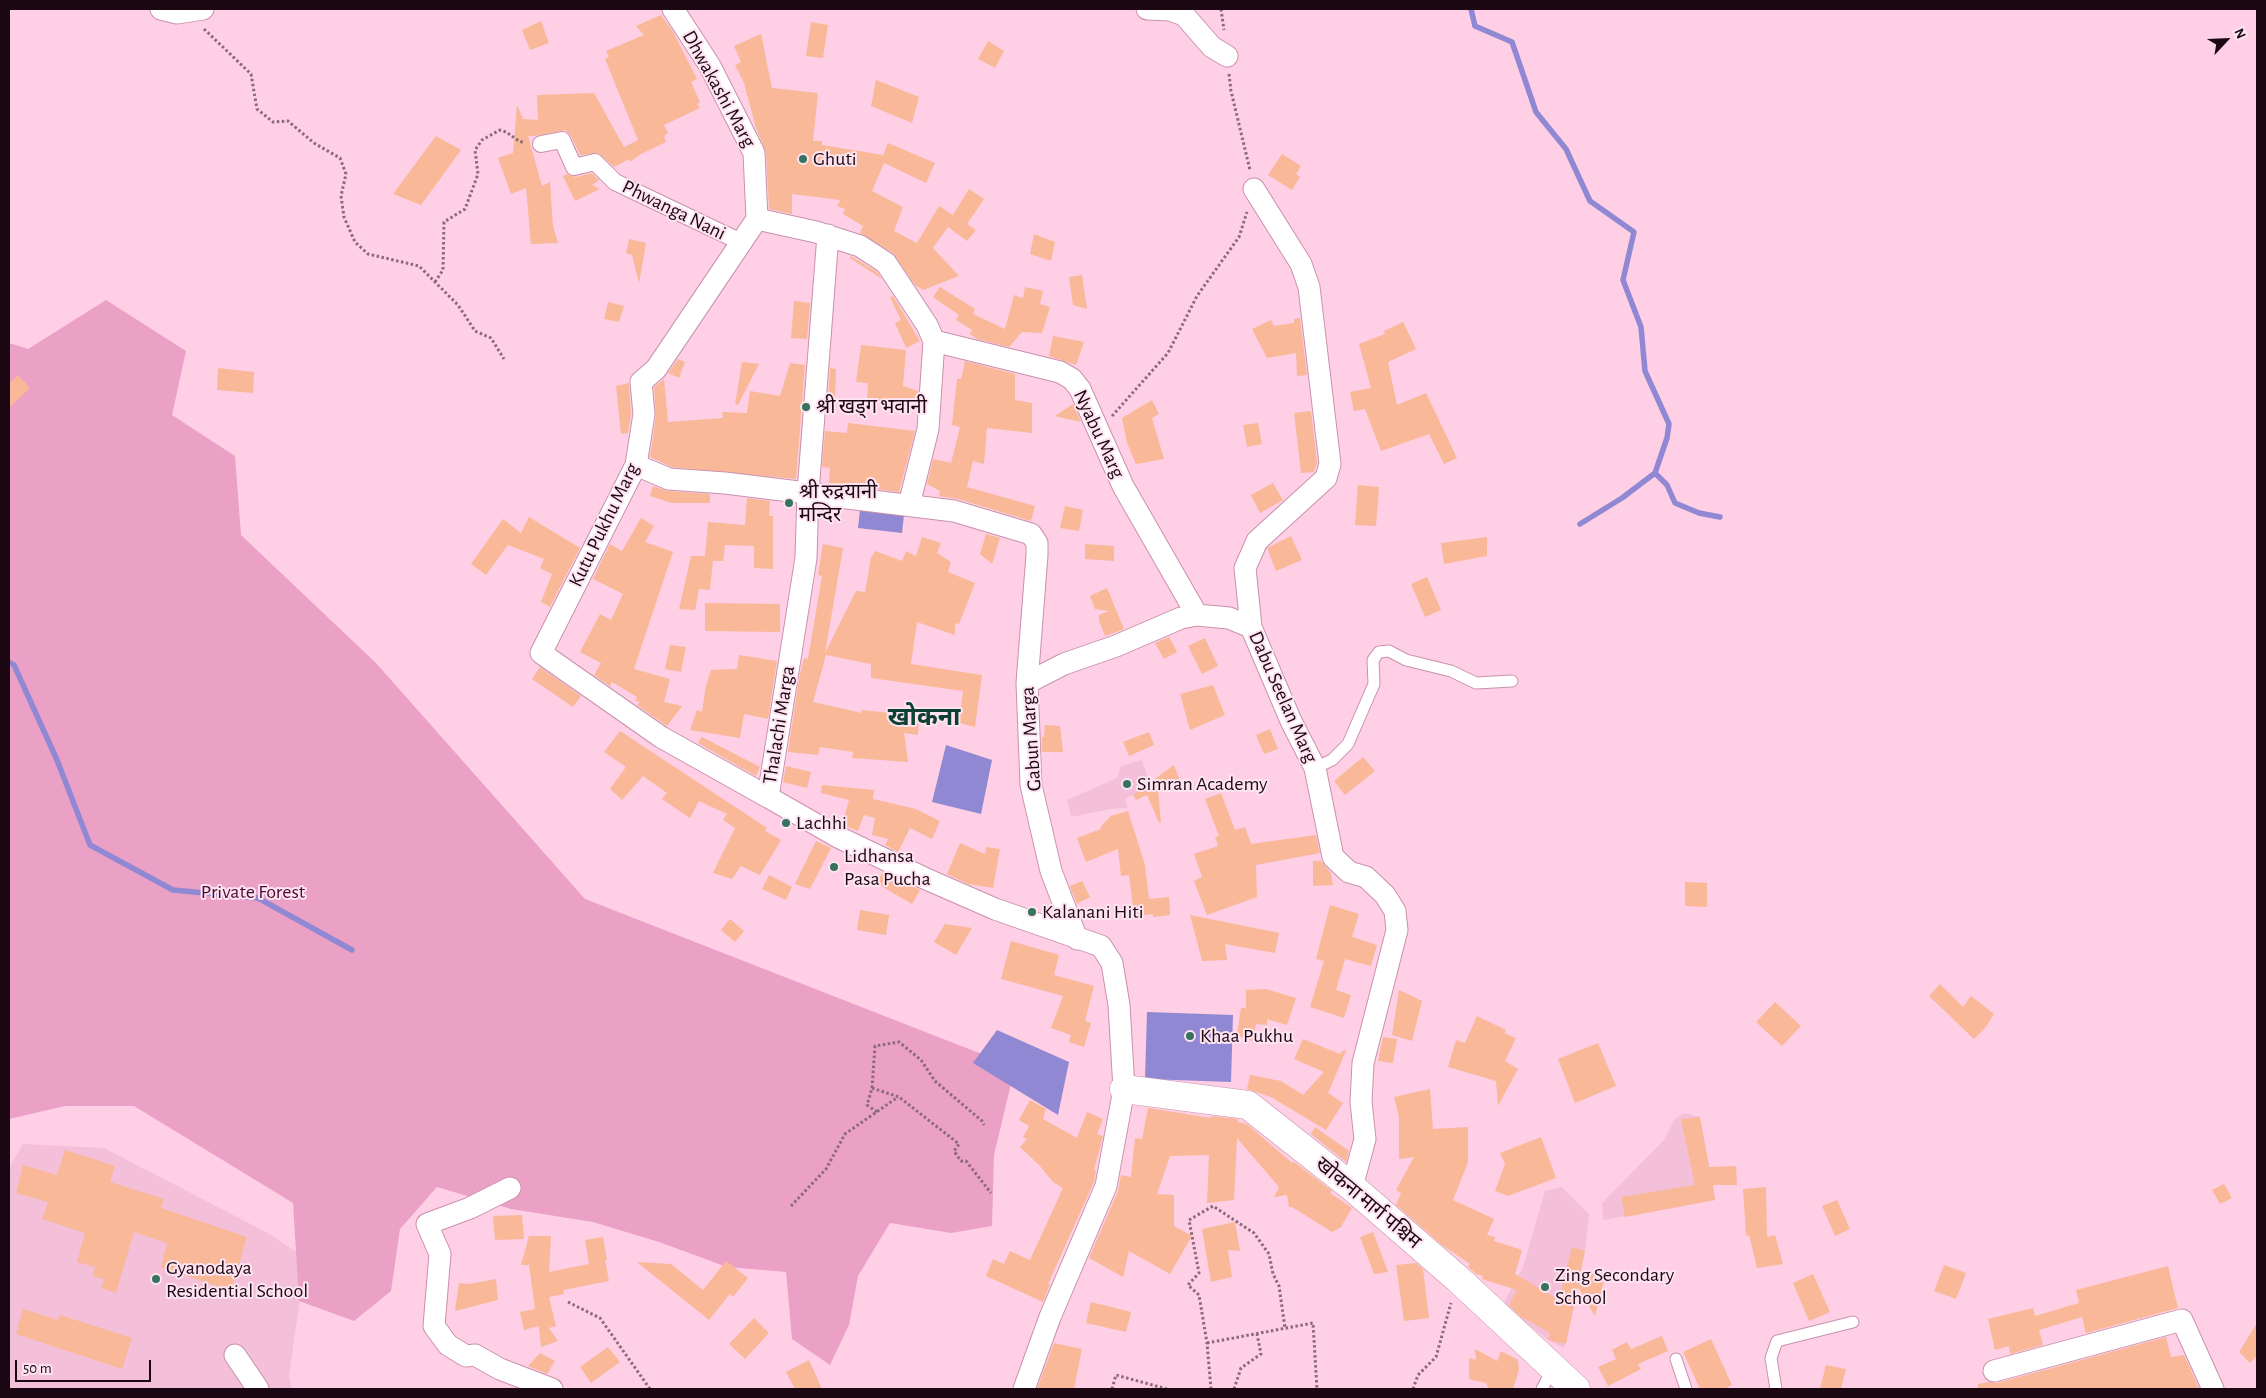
<!DOCTYPE html>
<meta charset="utf-8">
<style>
body{margin:0}
#map{position:relative;width:2266px;height:1398px;overflow:hidden;background:#ffcfe6;font-family:"Alegreya Sans",sans-serif}
canvas{display:block}
.frame{position:absolute;inset:0;border:10px solid #1c0813;pointer-events:none}
.north{position:absolute;left:2201px;top:15px;width:50px;height:50px;-webkit-text-stroke:4px #fde4f0;paint-order:stroke;rotate:65deg;font-size:14px;font-weight:700;line-height:20px;text-align:center;color:#1c0813}
.north::after{content:'';display:block;margin:auto;width:18px;height:22px;background:#1c0813;clip-path:polygon(50% 0,100% 100%,50% 72%,0 100%)}
.scale{position:absolute;left:15px;top:1360px;width:136px;height:22px;box-sizing:border-box;border:2px solid #1c0813;border-top:0;padding-left:6px;font-size:15px;line-height:18px;white-space:nowrap;color:#1c0813;-webkit-text-stroke:4px #fde4f0;paint-order:stroke}
</style>
<div id="map">
<canvas width="2266" height="1398"></canvas>
<div class="frame"></div>
<div class="north">N</div>
<div class="scale">50 m</div>
</div>
<script>
const g = document.querySelector('canvas').getContext('2d');
g.lineJoin = 'round';
function paint(path, color) { g.fillStyle = color; g.fill(path, 'evenodd'); }
function trace(path, color, width, dash) { g.strokeStyle = color; g.lineWidth = width; g.lineCap = dash ? 'butt' : 'round'; g.setLineDash(dash || []); g.stroke(path); }
function drawText(font, color, halo, rows, align = 'center') {
  g.font = font + ' "Alegreya Sans","Noto Sans Devanagari",sans-serif'; g.lineWidth = 4; g.setLineDash([]); g.textBaseline = 'middle'; g.strokeStyle = halo; g.fillStyle = color; for (const [text, x, y, turn = 0] of rows) {
    g.save(); g.translate(x, y); g.rotate((+turn || 0) * Math.PI / 180); g.textAlign = isNaN(turn) ? turn : align; if (halo) g.strokeText(text, 0, 0); g.fillText(text, 0, 0); g.restore();
  }
}
paint(new Path2D(`
 M1142 760 1152 790 1128 797 1125 800 1128 808 1110 809 1071 817 1067 800 1117 778 1121 766Z
 M1684 1113 1700 1117 1715 1200 1603 1220 1602 1203 1664 1140 1674 1120Z
 M23 1144 104 1148 266 1232 306 1258 289 1375 292 1389H9V1168Z
 M1562 1187 1589 1214 1585 1251 1564 1348 1548 1340 1507 1308H1501L1523 1267 1545 1191Z`), '#f4bfd8');
paint(new Path2D(`
 M106 300 186 351 172 415 235 456 241 535 376 663 585 899 1015 1067 994 1155 992 1226 951 1233 890 1223 858 1276 849 1325 830 1365 792 1339 786 1272 727 1267 659 1242 593 1222 511 1209 437 1187 400 1229 391 1291 354 1321 299 1301 293 1203 134 1106H65L9 1119V343L28 349Z`), '#eba1c6');
paint(new Path2D(`
 M861 501 905 506 902 533 858 528Z
 M946 745 992 760 981 814 932 802Z
 M1147 1012 1233 1015 1231 1082 1145 1079Z
 M997 1030 1069 1062 1058 1115 973 1063Z`), '#9188d3');
trace(new Path2D(`
 M1471 9 1475 26 1512 42 1536 112 1566 149 1590 201 1634 232 1623 280 1641 327 1645 371 1669 424 1667 438 1655 473 1622 498 1580 524
 M1655 473 1667 485 1675 503 1699 513 1720 517
 M9 662 14 665 57 760 90 845 173 890 258 898 352 950`), '#9188d3', 5.5);
paint(new Path2D(`
 M661 15 672 30 697 79 691 82 700 102 697 104 700 108 664 125 668 133 664 136 666 142 641 154 630 162 629 159 614 167 598 153 580 155 571 136 565 130 535 136H528L542 186 550 182 553 226 558 243 531 244 526 188 511 194 498 158 513 153 517 105 523 119 538 120 537 95 594 93 624 147 638 140 605 59 609 57 606 51 644 35 636 26Z
 M541 21 549 43 530 50 522 30Z
 M811 22 828 25 823 58 806 56Z
 M761 34 772 88 818 93 813 141H822V145L883 155 888 143 935 163 926 183 884 163 872 191 903 207 894 231 917 243 939 206 953 215 969 189 984 199 967 224 976 230 967 241 948 227 933 248 959 276 923 290 915 285 893 253 860 233 863 226 843 214 845 209 837 206 840 200 792 194V214L769 209 766 152 756 128 744 83 735 65 741 62 734 46Z
 M988 41 1004 51 995 68 978 59Z
 M876 80 919 97 912 123 871 106Z
 M436 136 461 150 440 179 421 205 393 194Z
 M1282 154 1301 166 1296 174 1300 177 1292 190 1268 175Z
 M592 173 599 180 592 185 600 189 575 201 563 176 567 174 576 177Z
 M1034 234 1055 242 1051 261 1030 254Z
 M629 239 646 243 639 283 632 255 626 253Z
 M851 256 877 272 882 279 850 258Z
 M1082 275 1087 309 1073 305 1069 277Z
 M940 287 975 309 973 314 1005 329 1014 295 1023 298 1025 287 1043 291 1040 304 1050 307 1042 333 1022 332 1009 347 977 339 970 334 972 330 956 320 959 315 933 297Z
 M893 296 920 341 906 348 895 323 901 320 890 297Z
 M794 301 810 303 807 339 791 338Z
 M608 302 624 306 619 322 604 319Z
 M1300 318 1307 375 1297 376 1296 353 1267 358 1252 329 1271 320 1274 326 1294 323V319Z
 M1403 322 1416 349 1388 362 1397 405 1426 393 1457 458 1444 464 1429 434 1381 451 1365 409 1354 411 1350 392 1371 388 1359 344 1385 334 1384 331Z
 M1053 336 1084 342 1076 365 1049 356Z
 M861 345 906 350 903 386 918 391 917 403 867 401 868 383 856 382Z
 M678 359 685 362 679 378 668 373Z
 M965 361 1015 374V400L1032 403V433L987 428 984 464 973 461 967 487 1035 506 1031 521 958 499 939 496 940 491 927 484 933 459 951 463 960 427 952 425 957 379H961Z
 M742 362 759 364 738 405 735 404Z
 M790 363 805 365 796 479 672 467 650 457 656 416 654 387 664 379 668 422 723 418 722 412 747 413 750 391 780 396Z
 M218 368 254 372 253 393 217 390Z
 M830 368 836 369 835 399H828Z
 M18 375 30 388 9 408V384Z
 M629 383 631 414 628 433 621 434 616 386Z
 M1152 400 1159 414 1152 418 1164 459 1136 464 1127 443 1122 418Z
 M1073 404 1081 422 1055 416Z
 M1311 411 1317 463 1314 472 1301 473 1294 413Z
 M848 423 915 431 899 492 829 483 830 468 822 467 825 431 847 433Z
 M1258 423 1262 444 1247 447 1243 425Z
 M1273 483 1283 500 1260 513 1251 495Z
 M1358 485 1379 487 1376 526 1355 525Z
 M653 486 668 491 710 494V503H672L650 496Z
 M747 498 770 501 769 516H773V569L754 568V546L725 545 723 561H713L710 590 699 589 695 610 679 609 691 556H705L708 522 745 525Z
 M1065 506 1083 510 1079 531 1060 528Z
 M529 517 580 548 550 607 541 602 552 574 540 568 544 559 508 545 486 575 471 564 503 519 521 533Z
 M641 518 654 526 645 542 673 552 634 669 670 679 664 702 682 706 667 726 637 705 640 702 635 701 637 697 612 682 610 686 594 675 601 663 580 652 600 614 611 620 623 594 593 579 610 544 622 551Z
 M986 534 1000 538 992 564 980 554Z
 M1291 536 1302 560 1276 571 1267 548Z
 M922 537 941 543 937 553 951 562 948 572 975 583 959 624 955 623V635L917 622 911 664 982 675 975 727 959 723 963 691 871 678V664L826 655 813 702 862 713V710L919 716 918 735 904 733 908 762 852 758 853 752 820 747 818 755 788 752 799 679 804 658 808 659 822 576 818 575 823 544 843 548 825 653 856 591 865 592 871 558 875 551 902 561 906 551 916 556Z
 M1487 537V556L1444 564 1441 543Z
 M1085 544 1114 546V561L1085 559Z
 M1427 577 1441 610 1425 617 1411 584Z
 M1107 588 1124 629 1105 636 1099 621V615L1109 611 1095 609 1090 596Z
 M705 603 780 604V632L705 631Z
 M1169 637 1177 652 1164 659 1155 643Z
 M1205 638 1218 666 1202 674 1188 646Z
 M670 645 686 647 681 672 665 669Z
 M739 655 777 661 768 719 744 714 740 738 690 730 697 710 702 712 706 685 711 670 737 669Z
 M540 667 581 696 573 707 532 679Z
 M1213 685 1225 715 1190 730 1180 694Z
 M1045 725 1060 726 1063 752H1042V737H1044Z
 M1270 729 1278 749 1264 754 1256 735Z
 M620 731 767 828 765 831 781 840 760 875 741 866 732 879 713 873 735 828 723 820 727 814 699 801 690 818 662 799 667 793 643 776 622 800 610 789 626 767 604 752Z
 M1149 732 1154 745 1129 756 1123 742Z
 M702 737 760 767 756 776 698 743Z
 M1363 757 1375 771 1345 795 1334 781Z
 M1174 765 1180 781 1158 790 1161 822 1159 823 1147 795 1136 800 1133 795Z
 M786 766 811 772 807 788 783 782Z
 M822 785 874 790 873 799 916 809 940 821 932 839 910 828 898 852 885 845 888 839 872 835 875 818 864 815 858 831 842 825 849 800 821 793Z
 M1221 793 1235 830 1245 827 1251 844 1316 835 1320 853 1256 865 1257 897 1207 915 1194 881 1202 877 1194 854 1218 846 1215 837 1219 836 1205 799Z
 M1128 811 1145 865 1149 899 1169 897 1170 915 1153 917V914L1134 916 1129 875 1121 876 1118 849 1086 862 1077 838 1101 829V826L1111 816Z
 M816 841 831 848 810 889 795 884Z
 M960 843 985 854 986 847 1000 849 993 888 968 884 947 874Z
 M1313 861H1321L1331 873 1333 885 1313 886Z
 M883 872 920 890 912 904 876 883Z
 M769 875 792 887 786 900 762 889Z
 M1082 881 1090 897 1077 904 1070 886Z
 M1685 882 1707 883V907L1685 906Z
 M1330 905 1359 914 1352 937 1377 945 1371 966 1345 959 1336 990 1351 995 1344 1018 1310 1007 1324 961 1316 959Z
 M860 910 889 915 886 935 857 930Z
 M1190 915 1279 933 1275 953 1225 944 1227 960 1202 961Z
 M730 919 744 931 735 942 721 930Z
 M945 924 972 928 956 955 934 942Z
 M1011 941 1059 955 1054 975 1094 986 1085 1021 1091 1023 1084 1047 1069 1042 1071 1035 1051 1028 1063 996 1001 979Z
 M1940 984 1963 1007 1971 996 1994 1014 1985 1028 1974 1039 1929 996Z
 M1266 989 1296 998 1287 1025 1267 1019V1025L1256 1024 1252 1041 1237 1035 1241 1008H1246V990Z
 M1399 990 1422 1001 1412 1041 1392 1035Z
 M1775 1002 1801 1026 1782 1046 1756 1022Z
 M1477 1016 1506 1030 1504 1033 1516 1038 1505 1061 1518 1069 1498 1106 1496 1081 1448 1067 1456 1040 1465 1043Z
 M1383 1037 1397 1039 1393 1063 1378 1061Z
 M1303 1039 1340 1054 1344 1050 1346 1051 1328 1093 1343 1103 1326 1130 1271 1097 1247 1089 1250 1075 1281 1081 1303 1095 1324 1072 1294 1059Z
 M1598 1043 1616 1086 1575 1103 1558 1059Z
 M1430 1089 1433 1129 1468 1127V1162L1453 1200 1494 1219 1487 1235 1495 1237 1494 1241 1522 1250 1515 1274 1559 1300 1572 1247 1585 1251 1580 1275 1606 1273 1595 1316 1578 1287 1566 1344 1548 1340 1550 1333 1520 1316 1509 1305 1517 1290 1482 1279 1483 1276 1476 1274 1468 1267 1470 1264 1442 1245 1396 1205 1401 1193 1396 1190 1414 1157 1399 1159V1117L1394 1097Z
 M1030 1100 1046 1109 1043 1119 1077 1138 1087 1112 1103 1119 1097 1134 1103 1136 1094 1170H1096L1094 1182 1048 1284 1050 1285 1043 1302 986 1276 993 1259 1004 1264 1010 1251 1030 1260 1063 1188 1053 1182 1040 1166 1020 1147 1027 1139 1023 1137 1029 1126 1019 1120Z
 M1148 1108 1211 1118V1116L1238 1119V1122L1247 1124 1292 1163 1293 1161 1332 1191 1330 1193 1352 1208 1341 1227 1332 1232 1292 1207H1289L1287 1195 1274 1197 1279 1187 1237 1138 1234 1200 1207 1203 1209 1155 1170 1156 1157 1194 1174 1195V1226L1192 1236 1170 1274 1129 1251 1123 1277 1089 1258 1118 1191 1121 1175 1131 1177 1135 1138 1142 1139Z
 M1700 1117 1709 1167 1736 1166 1737 1185H1713L1715 1200 1625 1217 1621 1197 1695 1185 1681 1119Z
 M1315 1127 1349 1151 1346 1162 1311 1134Z
 M1541 1137 1556 1178 1508 1196 1495 1191 1505 1164 1500 1153Z
 M65 1150 115 1166 110 1182 164 1199 161 1208 247 1237 231 1291 161 1267 167 1243 134 1232 116 1293 101 1288 104 1279 92 1276 95 1267 77 1262 85 1233 42 1219 48 1202 16 1193 23 1165 57 1175Z
 M2224 1184 2232 1198 2220 1204 2212 1190Z
 M1766 1187 1767 1237 1775 1235 1783 1264 1757 1268 1749 1235 1746 1236 1743 1189Z
 M1837 1200 1850 1229 1835 1236 1822 1206Z
 M522 1215 524 1239 495 1240 493 1216Z
 M1235 1222 1240 1251 1228 1250 1232 1277 1211 1282 1202 1229Z
 M1373 1232 1388 1272 1374 1274 1360 1237Z
 M529 1236H551L549 1272 589 1264 585 1240 603 1237 607 1260H605L609 1281 563 1290 564 1294 549 1297 556 1326 549 1328 558 1341 541 1347 539 1326 524 1330 520 1312 535 1309 529 1265H521Z
 M726 1261 748 1278 733 1297 730 1294 709 1320 637 1262 671 1264 703 1290Z
 M1416 1263 1423 1269 1429 1318 1404 1321 1396 1265Z
 M1944 1265 1966 1273 1956 1299 1934 1291Z
 M2168 1266 2178 1308 2086 1333 2082 1317 2039 1330 2043 1345 2010 1354 2009 1346 1995 1350 1988 1319 2033 1308 2035 1316 2079 1303 2076 1290Z
 M1813 1274 1830 1312 1809 1321 1793 1283Z
 M496 1279 498 1300 455 1311 459 1283 469 1284Z
 M1091 1302 1131 1312 1126 1332 1086 1323Z
 M23 1309 58 1320 60 1315 132 1338 122 1369 16 1334Z
 M754 1318 769 1333 745 1359 729 1344Z
 M2257 1323V1356L2250 1363 2239 1352Z
 M1662 1336 1668 1351 1638 1364 1641 1369 1608 1386 1598 1367 1616 1359 1612 1350 1627 1342 1631 1349Z
 M2166 1337 2171 1357 2184 1355 2199 1388 1978 1389V1384L1988 1382 1997 1383Z
 M1711 1339 1732 1385 1724 1389H1700L1683 1352Z
 M1054 1343 1082 1349 1074 1389H1037Z
 M608 1347 620 1362 591 1383 580 1367Z
 M1475 1349 1497 1361 1501 1351 1518 1360 1519 1370 1513 1389H1489L1486 1383 1469 1379V1358L1476 1360Z
 M540 1353 555 1361 547 1374 528 1366Z
 M809 1360 822 1389H795L786 1372Z
 M1826 1365 1846 1369 1841 1389H1820Z`), '#f9b897');
const service = new Path2D(`
 M1315 768 1332 760 1348 744 1374 684 1373 660 1379 652 1389 651 1406 660 1451 671 1476 683 1512 681
 M1676 1359 1686 1389
 M1542 1389 1553 1368
 M1776 1389 1771 1358 1777 1341 1853 1322`);
const pedestrian = new Path2D(`
 M541 144 562 140 574 167 595 162 615 182 741 242`);
const minor = new Path2D(`
 M161 9 177 13 203 9
 M673 9 710 66 754 153 757 219 816 232 860 246 886 263 927 325 934 341 928 429 909 505
 M1147 9 1170 10 1184 15 1212 47 1227 56
 M1254 189 1301 264 1309 287 1330 464 1326 478 1257 541 1245 568 1251 627 1291 721 1315 768 1333 857 1349 872 1366 877 1385 895 1395 911 1397 930 1363 1063 1361 1102 1365 1139 1352 1187
 M757 219 656 369 641 382 644 414 636 465 541 653 661 737 768 797
 M828 235 808 492 806 558 768 797 838 837 924 878 995 909 1101 946 1112 963 1119 1005 1124 1089 1106 1186 1050 1317 1024 1389
 M934 341 1060 372 1072 379 1080 389 1123 486 1197 615
 M636 465 669 479 725 483 954 511 1031 534 1037 543V555L1027 683 1031 785 1051 871 1077 939
 M1027 683 1064 664 1116 646 1181 618 1197 615 1229 618 1251 627
 M510 1188 470 1208 427 1224 440 1254 434 1326 448 1345 466 1356 475 1355 500 1369 552 1389
 M235 1355 258 1389
 M1994 1371 2182 1320 2213 1389`);
const tertiary = new Path2D(`
 M1124 1089 1248 1105 1352 1187 1458 1279 1576 1389`);
trace(service, '#c991ad', 13);
trace(pedestrian, '#c991ad', 18);
trace(minor, '#c991ad', 23);
trace(tertiary, '#c991ad', 29);
trace(new Path2D(`
 M1221 9 1224 30
 M204 29 251 74 257 109 273 122 288 121 314 143 340 158 346 174 341 196 344 217 355 242 368 254 419 266 458 305 475 331 491 338 504 359
 M1229 74 1231 91 1250 170
 M435 282 443 270 444 222 465 209 478 174 475 150 482 140 500 130C510 132 515 141 525 143
 M1112 416 1168 353 1197 296 1239 237 1247 212
 M872 1088 875 1046 899 1042 921 1060 935 1081 982 1121 984 1125
 M877 1112 867 1105 872 1088 899 1097 959 1144 954 1151 961 1161H966L991 1193
 M791 1206 826 1169 845 1134 898 1097
 M568 1302 600 1318 650 1389
 M1207 1343 1313 1323 1317 1389
 M1112 1389 1116 1375 1167 1389
 M1211 1389 1207 1343 1199 1295 1188 1285 1199 1273 1189 1220 1213 1206 1254 1233 1269 1254 1273 1274 1279 1286 1285 1328
 M1234 1389 1241 1368 1261 1354 1257 1334
 M1413 1389 1418 1375 1436 1357 1451 1303`), '#8a697a', 3, [2.5, 2.5]);
trace(service, '#fff', 11);
trace(pedestrian, '#fff', 16);
trace(minor, '#fff', 21);
trace(tertiary, '#fff', 28);
for (const [x, y, r, color] of [
 [803,159,5,"#36725d"],
 [806,407,5,"#36725d"],
 [789,503,5,"#36725d"],
 [1127,784,5,"#36725d"],
 [786,823,5,"#36725d"],
 [834,867,5,"#36725d"],
 [1032,912,5,"#36725d"],
 [1190,1036,5,"#36725d"],
 [156,1279,5,"#36725d"],
 [1545,1287,5,"#36725d"]
]) { const dot = new Path2D(); dot.arc(x, y, r, 0, 2 * Math.PI); g.fillStyle = color; g.fill(dot); trace(dot, '#fde4f0', 2); }
drawText('20px', '#1c0813', '#fde4f0', [
 ["Dhwakashi Marg",719,89,61],
 ["Phwanga Nani",674,210,26],
 ["Nyabu Marg",1099,434,65],
 ["Kutu Pukhu Marg",604,525,-64],
 ["Dabu Seelan Marg",1283,697,66],
 ["Thalachi Marga",779,725,-81],
 ["Gabun Marga",1031,739,-94],
 ["खोकना मार्ग पश्चिम",1368,1203,40]
]);
drawText('20px', '#1c0813', '#fde4f0', [
 ["Ghuti",813,159],
 ["श्री खड्ग भवानी",816,407],
 ["श्री रुद्रयानी",799,492],
 ["मन्दिर",799,515],
 ["Simran Academy",1137,784],
 ["Lachhi",796,823],
 ["Lidhansa",844,856],
 ["Pasa Pucha",844,879],
 ["Kalanani Hiti",1042,912],
 ["Khaa Pukhu",1200,1036],
 ["Gyanodaya",166,1268],
 ["Residential School",166,1291],
 ["Zing Secondary",1555,1275],
 ["School",1555,1298]
], 'left');
drawText('20px', '#500835', '#fde4f0', [
 ["Private Forest",253,892]
]);
drawText('bold 25px', '#0e4131', '#fde4f0', [
 ["खोकना",924,717]
]);
</script>
